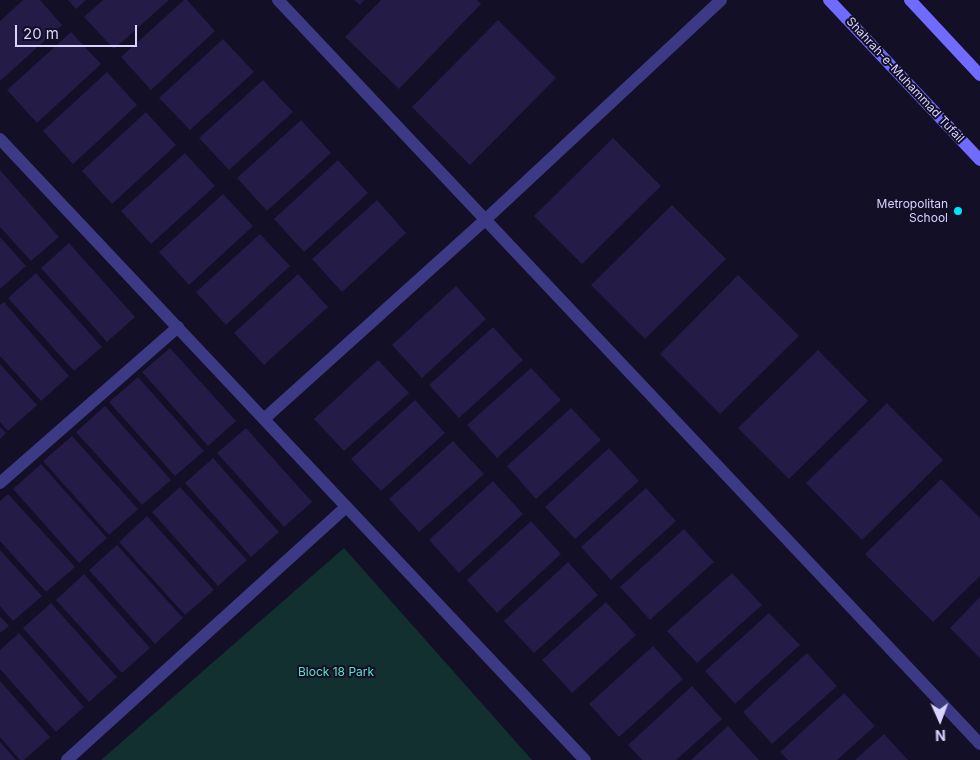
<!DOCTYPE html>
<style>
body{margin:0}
#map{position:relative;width:980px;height:760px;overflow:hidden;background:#130f26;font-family:Inter,sans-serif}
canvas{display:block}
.north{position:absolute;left:915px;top:695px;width:50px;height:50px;-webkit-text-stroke:4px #130f26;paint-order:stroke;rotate:178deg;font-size:14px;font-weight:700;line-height:20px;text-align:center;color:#d9d4ff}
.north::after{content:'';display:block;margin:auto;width:18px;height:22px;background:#d9d4ff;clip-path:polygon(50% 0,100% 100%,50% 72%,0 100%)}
.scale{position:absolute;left:15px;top:25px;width:122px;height:22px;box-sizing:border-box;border:2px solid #d9d4ff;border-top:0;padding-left:6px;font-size:15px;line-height:18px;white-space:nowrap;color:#d9d4ff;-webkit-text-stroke:4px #130f26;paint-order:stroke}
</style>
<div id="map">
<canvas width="980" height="760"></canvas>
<div class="north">N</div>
<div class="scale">20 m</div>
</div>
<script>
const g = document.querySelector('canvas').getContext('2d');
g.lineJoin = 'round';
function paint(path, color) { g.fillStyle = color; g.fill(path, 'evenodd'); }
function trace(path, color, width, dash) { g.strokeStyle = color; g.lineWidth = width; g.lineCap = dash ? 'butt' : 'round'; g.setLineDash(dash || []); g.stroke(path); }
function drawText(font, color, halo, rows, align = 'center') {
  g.font = font + ' Inter,sans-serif'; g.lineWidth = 4; g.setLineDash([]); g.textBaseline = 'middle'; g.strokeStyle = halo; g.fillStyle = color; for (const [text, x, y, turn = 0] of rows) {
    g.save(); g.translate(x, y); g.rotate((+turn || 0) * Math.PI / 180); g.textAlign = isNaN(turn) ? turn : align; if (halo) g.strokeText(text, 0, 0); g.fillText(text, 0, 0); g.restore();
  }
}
paint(new Path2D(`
 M344 548 532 760H101Z`), '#12302f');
paint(new Path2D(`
 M23 0H40L62 25 0 81V21Z
 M68 0H86L76 9Z
 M103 0H169L114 49 84 17Z
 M184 0H187L215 31 151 90 121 57Z
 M354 0H364L360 5Z
 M381 0H477L481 4 399 89 345 37Z
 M498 20 556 78 470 165 412 107Z
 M71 32 101 64 37 123 7 90Z
 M223 39 254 72 190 130 159 98Z
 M107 72 137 105 73 164 43 131Z
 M263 80 293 112 229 170 199 138Z
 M146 112 176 145 112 204 82 171Z
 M301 120 331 153 267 211 237 178Z
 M613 138 661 186 582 264 534 216Z
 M185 153 215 186 151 244 121 211Z
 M338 160 368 193 304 252 274 219Z
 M0 170 59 237 31 261 0 227Z
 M223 194 253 226 189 285 159 252Z
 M377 200 406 233 342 292 312 259Z
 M672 205 726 259 645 339 591 285Z
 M260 234 290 266 226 325 196 292Z
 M0 237 26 266 0 289Z
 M69 243 135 317 107 342 41 268Z
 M36 273 102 347 74 371 8 298Z
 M298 274 328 307 264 365 234 333Z
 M738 275 799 336 720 414 660 354Z
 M456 286 486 319 422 378 392 345Z
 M4 302 69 376 41 401 0 356V305Z
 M493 327 523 360 459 418 429 385Z
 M170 348 236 421 208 446 142 372Z
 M818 350 868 401 789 479 738 428Z
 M378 360 409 393 344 451 314 419Z
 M0 364 37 405 8 431 0 422Z
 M531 368 561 400 497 458 467 425Z
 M138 377 204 451 175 476 109 402Z
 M415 400 445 433 381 491 351 459Z
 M887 403 943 460 862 540 806 483Z
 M105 406 171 480 142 505 76 432Z
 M571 408 601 440 536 499 507 466Z
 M0 426 6 433 0 439Z
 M246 428 312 502 284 527 217 453Z
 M72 436 138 509 109 535 43 461Z
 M453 441 484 474 419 532 389 499Z
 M609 448 639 481 575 539 545 507Z
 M213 458 279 532 251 557 185 483Z
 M41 464 107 538 79 563 13 489Z
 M941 479 980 518V576L933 622 865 554Z
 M493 481 523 514 459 573 429 540Z
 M180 487 247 560 218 586 152 512Z
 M646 488 676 521 611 580 581 547Z
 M8 494 75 567 46 592 0 541V501Z
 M147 516 214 590 185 615 119 542Z
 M531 521 561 554 497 613 467 580Z
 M684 529 714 562 650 620 620 587Z
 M117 545 183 618 155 644 89 570Z
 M0 550 42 596 13 621 0 606Z
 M568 562 598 595 534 653 504 621Z
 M732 573 762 605 697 663 667 631Z
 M84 574 150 648 122 673 56 600Z
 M980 597V658L950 628Z
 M606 602 636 635 572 693 542 660Z
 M51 603 117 677 89 702 23 628Z
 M769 613 800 645 735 704 705 671Z
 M0 616 9 626 0 633Z
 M19 633 84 707 56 732 0 669V650Z
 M653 646 683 679 619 737 589 704Z
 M807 653 837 686 772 744 743 712Z
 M0 681 50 737 24 760H20L0 737Z
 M692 686 722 719 676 760H642L628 745Z
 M844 693 875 726 837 760H788L780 752Z
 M728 726 759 760H691Z
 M884 734 908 760H855Z
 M0 742 16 760H0Z`), '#241b47');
trace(new Path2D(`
 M278 0 980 744
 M0 139 585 760
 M264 419 485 220 721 0
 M0 483 178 327
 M67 760 346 507`), '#3d3a85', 12);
trace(new Path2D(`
 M829 0 980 160
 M910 0 980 75`), '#6f6bff', 12);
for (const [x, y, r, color] of [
 [958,211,5,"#00e5ff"]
]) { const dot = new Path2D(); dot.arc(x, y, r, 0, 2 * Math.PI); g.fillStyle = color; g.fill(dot); trace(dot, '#130f26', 2); }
drawText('12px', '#d9d4ff', '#130f26', [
 ["Shahrah-e-Muhammad Tufail",905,80,47]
]);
drawText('12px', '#d9d4ff', '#130f26', [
 ["Metropolitan",948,204],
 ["School",948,218]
], 'right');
drawText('12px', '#5fe0c0', '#130f26', [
 ["Block 18 Park",336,672]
]);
</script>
